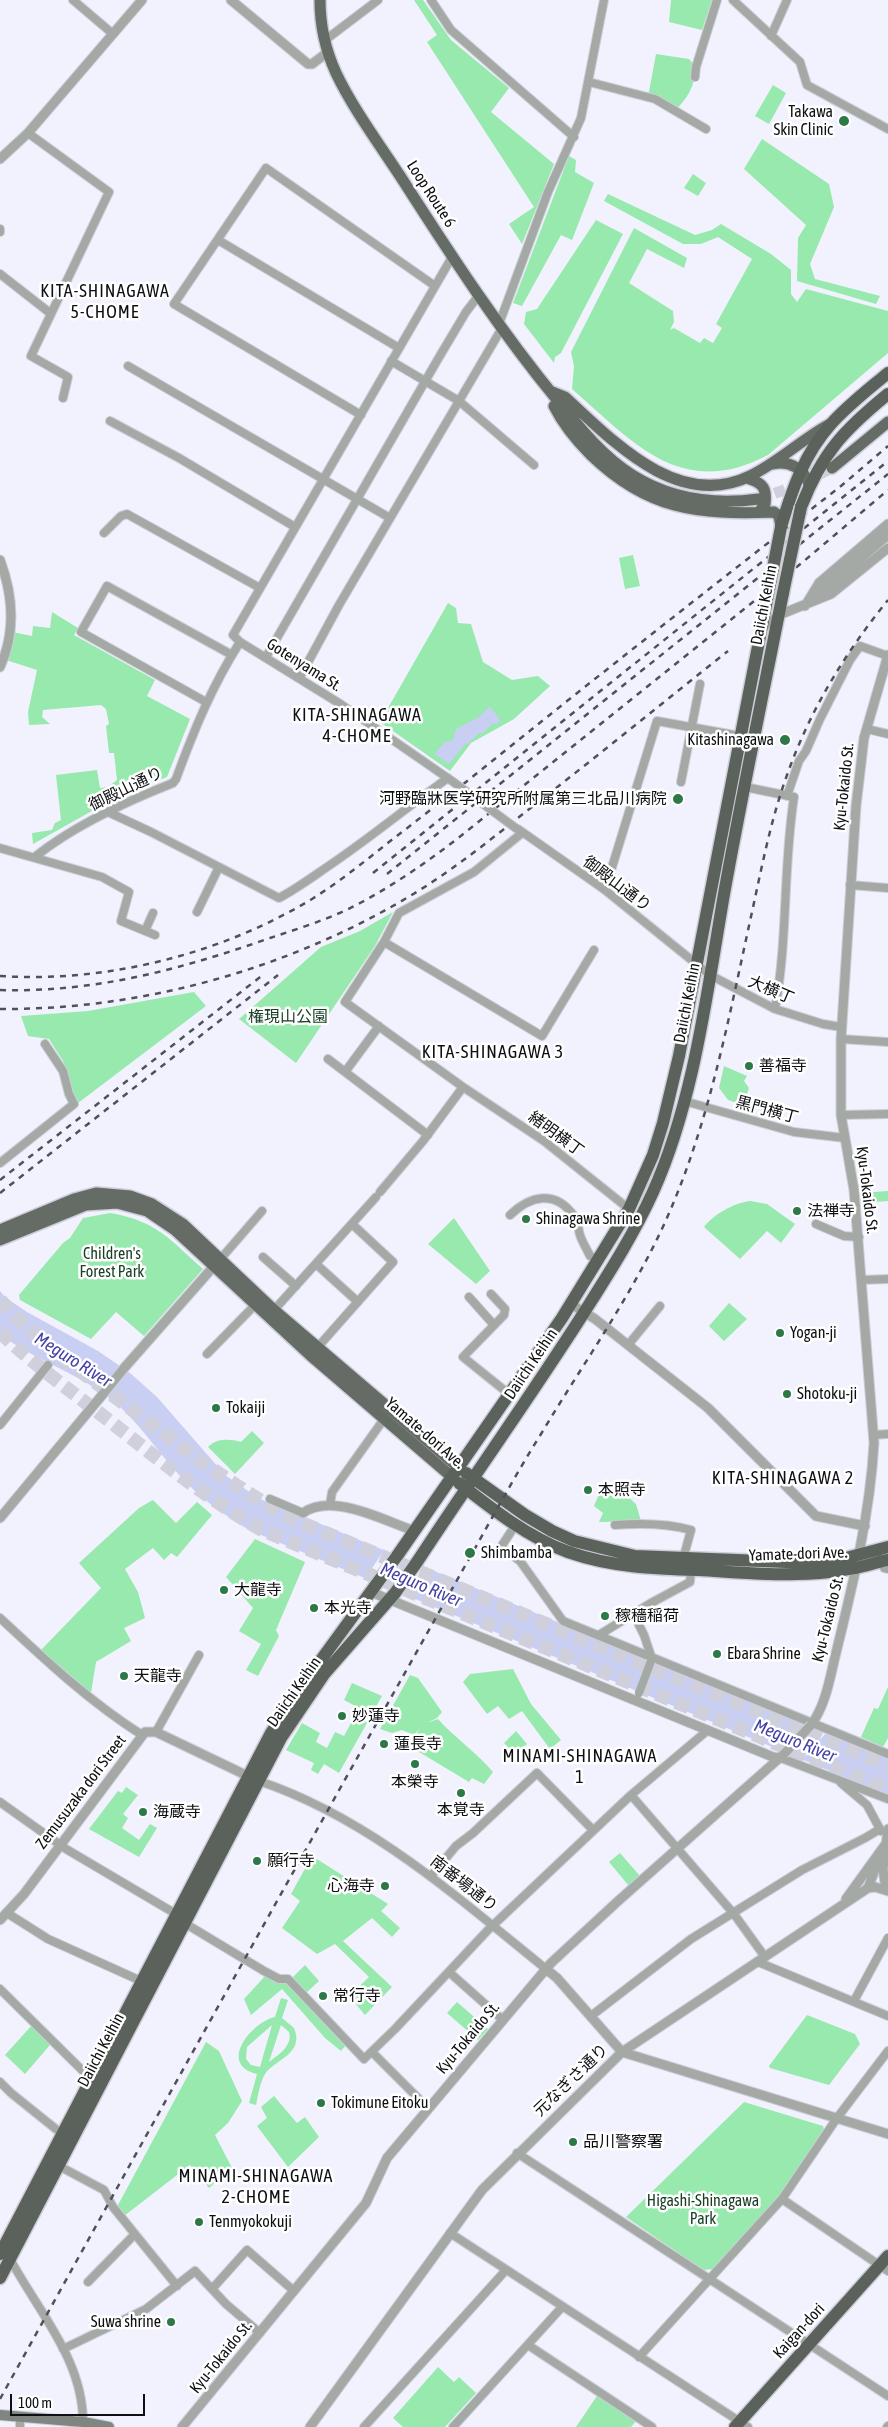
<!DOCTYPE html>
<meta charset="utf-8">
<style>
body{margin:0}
#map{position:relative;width:888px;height:2427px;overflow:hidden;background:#f1f2fe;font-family:"Asap Condensed",sans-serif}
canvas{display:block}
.scale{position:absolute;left:10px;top:2394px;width:135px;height:22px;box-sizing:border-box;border:2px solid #0e0f12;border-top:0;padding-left:6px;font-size:15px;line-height:18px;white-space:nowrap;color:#0e0f12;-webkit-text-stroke:4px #fff;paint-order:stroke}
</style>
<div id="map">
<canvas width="888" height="2427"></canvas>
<div class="scale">100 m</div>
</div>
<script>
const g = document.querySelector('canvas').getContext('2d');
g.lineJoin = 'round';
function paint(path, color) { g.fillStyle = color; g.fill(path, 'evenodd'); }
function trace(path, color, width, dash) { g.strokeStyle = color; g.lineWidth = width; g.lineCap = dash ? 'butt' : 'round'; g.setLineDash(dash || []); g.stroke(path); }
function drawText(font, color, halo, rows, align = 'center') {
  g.font = font + ' "Asap Condensed","Noto Sans JP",sans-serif'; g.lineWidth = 5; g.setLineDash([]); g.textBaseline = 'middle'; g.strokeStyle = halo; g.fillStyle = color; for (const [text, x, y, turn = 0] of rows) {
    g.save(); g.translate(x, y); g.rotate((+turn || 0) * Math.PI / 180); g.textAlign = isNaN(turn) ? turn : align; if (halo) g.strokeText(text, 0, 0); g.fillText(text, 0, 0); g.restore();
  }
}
paint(new Path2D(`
 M414 0H423L451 40 509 88 491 112 554 164 522 244 509 224 534 207 427 42 437 35Z
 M671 0H712L702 30 669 22Z
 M656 54 689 59 696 67C695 85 688 99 674 111L648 97Z
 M773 85 786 93 769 124 755 116Z
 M762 139 829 184 834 207 810 264 815 279 880 296 876 304 797 281 798 238 806 225 744 169Z
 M569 156 576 160 575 172 594 183 572 240 561 235 522 306 513 303Z
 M693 174 706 183 698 196 684 188Z
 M608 194 695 235 712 230 721 224 771 254 791 270V294L797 302 806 289 888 311V353L768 455C681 501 633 442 572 389L574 366 571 352 634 228 687 258 684 268 647 249 629 283 673 311 674 322 670 330 674 328 700 343 704 338 713 343 722 328 716 324 752 259 718 237 701 244H683L604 201Z
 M596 220 623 234 561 353 555 357 554 363 524 324 526 312 537 309Z
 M633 555 640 586 625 589 619 558Z
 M448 603 456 608 458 623 471 624 483 662 512 680 538 676 550 686 514 719 471 743 450 771 380 722Z
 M52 612 78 628 74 635 155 680 147 696 190 719 167 777 124 793 33 844 32 833 52 830 55 823 61 820 56 775 97 770 100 788 108 787 117 780 114 753H109L106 726 109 724 106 709 101 705 43 710 42 717 50 724 29 725 28 712 37 670 6 660 12 632 32 636 33 626 50 628Z
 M393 912 375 946 296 1063 239 1019 321 947 360 931Z
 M194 992 206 1006 78 1103 71 1090 63 1061 49 1039 28 1036 21 1016 88 1011Z
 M724 1066 747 1076 744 1081 749 1088 743 1105 728 1100 719 1088Z
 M888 1191V1201L861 1203 860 1193Z
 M750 1201 767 1204 795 1224 781 1243 767 1231 740 1259 704 1227C714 1214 734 1203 750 1201Z
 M110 1213C157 1221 169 1239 203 1269L144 1336 116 1312 91 1339 20 1300 19 1295 63 1243 70 1238 83 1218Z
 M454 1218 490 1271 476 1284 428 1244Z
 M729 1303 747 1319 724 1341 709 1326Z
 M252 1431 264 1443 235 1474 208 1447C217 1438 230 1439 241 1442Z
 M615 1485 636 1504 641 1521 599 1522 603 1513 594 1506 599 1494 612 1491Z
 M153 1500 176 1523 197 1502 212 1515 177 1557 171 1553 164 1560 153 1548 125 1569 138 1592 145 1618 124 1628 131 1641 96 1662 91 1693 41 1650 101 1588 79 1563 139 1508Z
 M255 1539 305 1562 276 1630 279 1636 258 1676 246 1670 261 1644 239 1631 253 1608 226 1577Z
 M513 1669 531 1704 561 1740 550 1749 522 1711 509 1719 498 1706 487 1714 463 1682 470 1674Z
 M410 1675 418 1678 442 1712 437 1718 427 1723 438 1719C455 1738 476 1752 493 1772L484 1784 472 1778 469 1782 409 1746 420 1728 414 1735 402 1730 392 1733 380 1729Z
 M352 1683 382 1696 339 1773 324 1764 318 1774 311 1770 314 1763 286 1750 302 1723 320 1733 316 1742 327 1748 335 1732 344 1736 359 1708 344 1700Z
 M888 1687V1738L883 1747 861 1737 874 1708 878 1709Z
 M516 1731 527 1744 515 1754 504 1743Z
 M126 1787 138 1795 123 1814 128 1818 122 1828 139 1840 150 1824 157 1828 139 1857 89 1829 118 1791 122 1793Z
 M620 1853 640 1876 629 1886 609 1862Z
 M312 1856 388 1904 381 1911 400 1928 392 1937 372 1918 343 1941 392 1987 365 2015 349 1996 369 1977 335 1944 317 1954 282 1928 300 1901 291 1894Z
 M305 1965 319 1981 306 1993 293 1977Z
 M266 1975 278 1982 288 1983 346 2045 341 2051 325 2038 282 1989 251 2015 244 1999Z
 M281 1998 288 2000 282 2018 294 2028C305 2054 275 2059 265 2074 260 2082 258 2096 256 2105L249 2103 257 2074C217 2064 252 2022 275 2017ZM272 2025 260 2067 251 2065 246 2059 247 2047ZM281 2025 289 2032C293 2046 278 2055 269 2062Z
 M457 2002 488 2029 478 2040 447 2013Z
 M807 2015 855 2034 860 2044 829 2085 770 2068 769 2066Z
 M33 2024 50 2040V2045L25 2074 5 2055Z
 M206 2042 219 2051 242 2101 228 2123 215 2135 232 2168 209 2188 190 2165 124 2216 118 2205Z
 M274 2096 297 2123 305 2117 319 2137 288 2167 257 2126 267 2118 261 2107Z
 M744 2102 823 2126 824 2129 781 2196 714 2269 703 2270 626 2217Z
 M438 2367 454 2382 459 2377 476 2393 445 2427H403L393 2418Z
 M597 2396 636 2421 631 2427H576Z`), '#97e9ad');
paint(new Path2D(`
 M490 706 500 720 496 725 493 723 482 734 480 732 468 744 466 743 449 764 434 754 445 742 453 740 456 729 479 717Z
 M0 1291 6 1298 27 1312 98 1351 130 1373 157 1397 225 1475 258 1498 888 1759V1795L249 1530C223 1514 201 1499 180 1476 157 1451 138 1421 112 1400 78 1373 32 1359 0 1334Z`), '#c9cef3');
paint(new Path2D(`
 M385 1549 430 1567 408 1598 364 1580Z
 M803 1722 827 1732 801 1761 776 1751 791 1730H796Z`), '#f1f2fe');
trace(new Path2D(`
 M759 499 798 485 832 468`), '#cfd0db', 11, [11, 5.5]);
trace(new Path2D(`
 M0 1300C37 1341 82 1372 126 1405 182 1447 236 1490 299 1522L888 1765
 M0 1332C33 1364 71 1391 107 1419 157 1458 206 1498 262 1530L888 1790`), '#cfd0db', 14, [14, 7]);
const minor = new Path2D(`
 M73 0 113 34
 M431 0 451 30 574 137
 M733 0 800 62 807 85 888 129
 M771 36 787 0
 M324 41 378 0
 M695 77 696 67 717 0
 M589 82 655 99 706 129
 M28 133 109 192 31 356 68 377 63 398
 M0 229V232
 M218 240 399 348
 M452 257 233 635 240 642 342 705 452 781
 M0 274 50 313
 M499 324 548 192 581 118 604 0
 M391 361 459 401 534 465
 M128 366 390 518
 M361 415 174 304 266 168 435 286
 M110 421 179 458 295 527
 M104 533 121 516 127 514 260 588
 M266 657 438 359 466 312 479 295
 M300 677 339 605 502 328
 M206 702 81 632 107 586 232 655
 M867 729 888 734
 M681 782 700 684
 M745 787 794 797C783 867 788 939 775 1009
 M787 796 799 761 806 751 820 719 850 660 860 646 888 656
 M108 812 151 832 279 898C296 889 311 878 327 867 369 839 407 807 448 778
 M518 829 605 890 710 975 775 1009 823 1024 841 1027
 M522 833 474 872 399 913 384 942 542 1036 594 950
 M0 848 102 877 129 892 121 921 155 935
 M36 856C75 825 125 802 173 783L176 779C194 730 212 686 240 642
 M850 885 888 888
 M605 890 657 721 740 736
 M197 912 219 867
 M145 931 153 913
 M384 942 345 1002 463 1087 544 1141 629 1209
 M841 1039 888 1042
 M328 1059 428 1135
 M345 1072 379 1026
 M684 1101 794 1132 845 1138
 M841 1115 888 1114
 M0 1163 74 1104 69 1094 63 1071 45 1044
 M380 1192 423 1141 463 1087
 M510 1215C530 1196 555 1189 574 1216 578 1222 578 1228 580 1235 582 1242 587 1249 590 1256L599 1259
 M816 1224 844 1236 859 1237
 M263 1257 296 1286
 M217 1263 262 1211
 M316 1264 358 1302
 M862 1280 888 1279
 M491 1294 505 1309 504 1315 463 1357 509 1394
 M469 1297 494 1325
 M274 1310 376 1197
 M628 1345 660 1306
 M317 1348 393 1262 352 1224
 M207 1354 255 1305
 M0 1425 48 1365
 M873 1435 888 1434
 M270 1499 303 1513
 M330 1505 332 1492 384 1419
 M516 1524 501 1547 520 1561 563 1621 888 1754
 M615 1525C641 1523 666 1523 691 1530L683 1559
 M882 1561 884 1568 888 1569
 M633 1613 644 1635 652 1659
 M0 1618C45 1660 90 1702 142 1735
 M599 1635 651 1603 690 1582 691 1570
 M156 1732 199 1655
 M781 1758 888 1799
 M259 1781C369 1818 457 1897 546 1969
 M841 1783 867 1805 881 1831
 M631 1795 734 1914 765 1957
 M0 1802 66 1849 176 1914
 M431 1876 456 1846 473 1833 537 1773 593 1830
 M7 1913 48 1939 141 1981
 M186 1924 264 1971 279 1979H288L364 2059 395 2029 488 1930 631 1795 708 1730
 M758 1962 888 2016
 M449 1972 503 2020
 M0 1989 90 2078
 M854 2001 888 1938
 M591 2016 691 1939 802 1870 865 1838 880 1829
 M372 2052 428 2108
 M0 2082 11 2093 62 2134
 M517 2153 888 2396
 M59 2166 104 2190 113 2207 177 2286
 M782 2199 888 2271
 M450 2233 748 2427
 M9 2257C37 2310 83 2359 83 2422
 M88 2282 135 2234
 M212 2289 247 2250 294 2291
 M528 2345 652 2427
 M63 2349 146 2309 195 2271 226 2304 260 2333
 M639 2357 782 2199 837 2118 888 2051
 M20 2427V2417
 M364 2427 506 2270
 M453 2427 562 2307
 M887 2427 888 2426`);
const tertiary = new Path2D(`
 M231 0 308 64H312L328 52
 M0 159 28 133 142 0
 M0 560C13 595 16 632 0 667
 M814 598 888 535
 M805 606 819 583 888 524
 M762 628 779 615 831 594 888 548
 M571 1304 595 1319 708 1408 816 1516 865 1526
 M125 1367 214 1266
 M303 1513C333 1492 384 1521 415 1531
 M0 1518 103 1394
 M371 1592 773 1757 781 1758
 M811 1725C826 1705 830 1677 836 1653 853 1584 870 1515 874 1443L854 1190 841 1115V1039L856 806 864 738 888 655
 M868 1888 879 1859
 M886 1890 883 1869 888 1829
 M846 1899 885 1845
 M0 1920 24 1894 145 1732H156L254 1779
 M546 1969 557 1978 622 2052 888 2134
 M182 2427 366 2203 387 2158 551 1963 617 1902 784 1754
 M310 2427 482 2190 622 2052 868 1888 875 1887 888 1891`);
const secondary = new Path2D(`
 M0 2415 83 2422 109 2427`);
const primary = new Path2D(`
 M320 0C320 26 325 49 336 73 353 109 382 148 404 182 452 257 501 332 558 401 580 428 602 456 632 475 670 499 715 505 759 499
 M550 391 565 397C613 441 678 511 750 476 779 462 802 439 830 424
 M554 406C563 424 577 441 591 455 648 510 698 515 774 512L779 516 781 527
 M773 464C789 460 805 469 809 485
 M832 468 888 422
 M747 478C763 483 767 488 765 504L759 512
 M0 1230 74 1199 96 1193 130 1196 152 1204 183 1224 274 1310 458 1467
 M0 1240 86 1205 117 1203 147 1211 175 1230 310 1355 452 1477`);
const trunk = new Path2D(`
 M801 507C822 453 844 430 888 394
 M781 527C792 490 804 454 831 424 848 405 869 389 888 373
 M466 1473 525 1515 552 1531 574 1541 635 1556 812 1563 846 1558 888 1547
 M459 1483C492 1509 529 1538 568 1552 611 1567 655 1569 699 1570 751 1573 804 1579 855 1568 866 1566 877 1562 888 1560
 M397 1556 562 1318 629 1209 653 1155 663 1123 679 1056 766 605
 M417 1562C472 1478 531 1396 585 1311 609 1273 634 1234 653 1192 694 1101 707 992 724 894 742 794 763 694 783 593
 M0 2254 271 1733 302 1686 375 1586
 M0 2278 281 1738 325 1673 395 1593
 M735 2427 888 2256`);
trace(minor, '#cdced8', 10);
trace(tertiary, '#cdced8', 11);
trace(secondary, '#cdced8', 12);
trace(primary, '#cdced8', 14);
trace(trunk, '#cdced8', 15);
trace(minor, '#a5a9a6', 8);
trace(tertiary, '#a5a9a6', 9);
trace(secondary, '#7f8681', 10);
trace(primary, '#656c66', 11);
trace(trunk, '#5a625b', 12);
trace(new Path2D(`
 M373 873 888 461
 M387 874 888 474
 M0 976C107 983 221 954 312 899 339 882 364 862 389 842 440 803 491 762 542 721 641 642 741 564 841 486L888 446
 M0 990C94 993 182 969 270 938 300 928 333 918 362 902 397 883 430 860 462 835L804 561 888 490
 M0 1009C142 1010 288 969 410 896 452 871 490 840 528 810 595 758 661 704 728 651
 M0 1180 264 974
 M0 1193 278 975
 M0 2399C154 2121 309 1843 465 1566 490 1522 514 1477 541 1434 581 1367 626 1304 660 1233 708 1132 728 1021 752 912 762 866 771 819 787 775 810 710 845 653 888 600`), '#505157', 2.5, [6, 6]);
const minorBridge = new Path2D(`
 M452 781 517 829
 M639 1693 651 1661`);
const tertiaryBridge = new Path2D(`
 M103 1394 125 1367
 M784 1754 811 1725`);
const trunkBridge = new Path2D(`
 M783 593 801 507
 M766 605 781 527
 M375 1586 397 1556
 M395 1593 417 1562`);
trace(minorBridge, '#cdced8', 10, []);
trace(tertiaryBridge, '#cdced8', 11, []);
trace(trunkBridge, '#cdced8', 15, []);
trace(minorBridge, '#a5a9a6', 8);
trace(tertiaryBridge, '#a5a9a6', 9);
trace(trunkBridge, '#5a625b', 12);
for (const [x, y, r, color] of [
 [844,121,6,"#2d7847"],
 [785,740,6,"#2d7847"],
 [678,799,6,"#2d7847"],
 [749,1066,5,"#2d7847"],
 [797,1211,5,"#2d7847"],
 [526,1219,5,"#2d7847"],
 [780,1333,5,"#2d7847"],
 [787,1394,5,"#2d7847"],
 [216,1408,5,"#2d7847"],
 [588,1490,5,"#2d7847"],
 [470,1553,6,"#2d7847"],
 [224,1590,5,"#2d7847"],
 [314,1608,5,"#2d7847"],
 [605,1616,5,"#2d7847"],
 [717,1654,5,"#2d7847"],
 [124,1676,5,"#2d7847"],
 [342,1716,5,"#2d7847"],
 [384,1744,5,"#2d7847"],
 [415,1764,5,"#2d7847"],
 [461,1793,5,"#2d7847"],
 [143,1812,5,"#2d7847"],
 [257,1861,5,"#2d7847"],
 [385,1886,5,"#2d7847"],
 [323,1996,5,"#2d7847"],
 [321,2103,5,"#2d7847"],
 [573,2142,5,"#2d7847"],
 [199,2222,5,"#2d7847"],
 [171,2322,5,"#2d7847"]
]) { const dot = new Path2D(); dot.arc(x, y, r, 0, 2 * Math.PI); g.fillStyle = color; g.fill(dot); trace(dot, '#fff', 2); }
drawText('16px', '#0e0f12', '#fff', [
 ["Takawa",833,112,"right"],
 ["Skin Clinic",833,130,"right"],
 ["Kitashinagawa",774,740,"right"],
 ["河野臨牀医学研究所附属第三北品川病院",667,799,"right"],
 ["善福寺",759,1066],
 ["法禅寺",807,1211],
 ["Shinagawa Shrine",536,1219],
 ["Yogan-ji",790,1333],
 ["Shotoku-ji",797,1394],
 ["Tokaiji",226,1408],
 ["本照寺",598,1490],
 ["Shimbamba",481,1553],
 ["大龍寺",234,1590],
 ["本光寺",324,1608],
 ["稼穡稲荷",615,1616],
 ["Ebara Shrine",727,1654],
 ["天龍寺",134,1676],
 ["妙蓮寺",352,1716],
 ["蓮長寺",394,1744],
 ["本榮寺",415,1782,"center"],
 ["本覚寺",461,1810,"center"],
 ["海蔵寺",153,1812],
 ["願行寺",267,1861],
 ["心海寺",375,1886,"right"],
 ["常行寺",333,1996],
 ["Tokimune Eitoku",331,2103],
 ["品川警察署",583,2142],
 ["Tenmyokokuji",209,2222],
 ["Suwa shrine",161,2322,"right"]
], 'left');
drawText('16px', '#0e0f12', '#fff', [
 ["Loop Route 6",431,194,57],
 ["Daiichi Keihin",764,605,-79],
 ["Gotenyama St.",304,665,32],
 ["Kyu-Tokaido St.",844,787,-84],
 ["御殿山通り",126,789,-26],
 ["御殿山通り",617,884,37],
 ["大横丁",771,990,23],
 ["Daiichi Keihin",687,1003,-79],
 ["黒門横丁",767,1110,15],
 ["緒明横丁",556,1134,36],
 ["Kyu-Tokaido St.",867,1190,83],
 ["Daiichi Keihin",531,1364,-56],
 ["Yamate-dori Ave.",425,1433,41],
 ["Yamate-dori Ave.",798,1554,-2],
 ["Kyu-Tokaido St.",828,1619,-76],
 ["Daiichi Keihin",294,1692,-55],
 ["Zemusuzaka dori Street",81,1792,-53],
 ["南番場通り",464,1884,38],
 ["Kyu-Tokaido St.",468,2038,-50],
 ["Daiichi Keihin",101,2050,-62],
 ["元なぎさ通り",571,2080,-44],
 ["Kaigan-dori",799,2331,-48],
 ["Kyu-Tokaido St.",221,2357,-51]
]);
drawText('16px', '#1a4026', '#fff', [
 ["権現山公園",288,1017],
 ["Children's",112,1254],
 ["Forest Park",112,1272],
 ["Higashi-Shinagawa",703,2201],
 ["Park",703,2219]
]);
g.letterSpacing = '1px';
drawText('18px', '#0e0f12', '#fff', [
 ["KITA-SHINAGAWA",105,291],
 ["5-CHOME",105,312],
 ["KITA-SHINAGAWA",357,715],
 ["4-CHOME",357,736],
 ["KITA-SHINAGAWA 3",493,1052],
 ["KITA-SHINAGAWA 2",783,1478],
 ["MINAMI-SHINAGAWA",580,1756],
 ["1",580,1777],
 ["MINAMI-SHINAGAWA",256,2176],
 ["2-CHOME",256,2197]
]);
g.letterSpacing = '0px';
drawText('italic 18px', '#4542a6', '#fff', [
 ["Meguro River",73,1360,32],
 ["Meguro River",421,1585,23],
 ["Meguro River",795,1741,22]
]);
</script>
